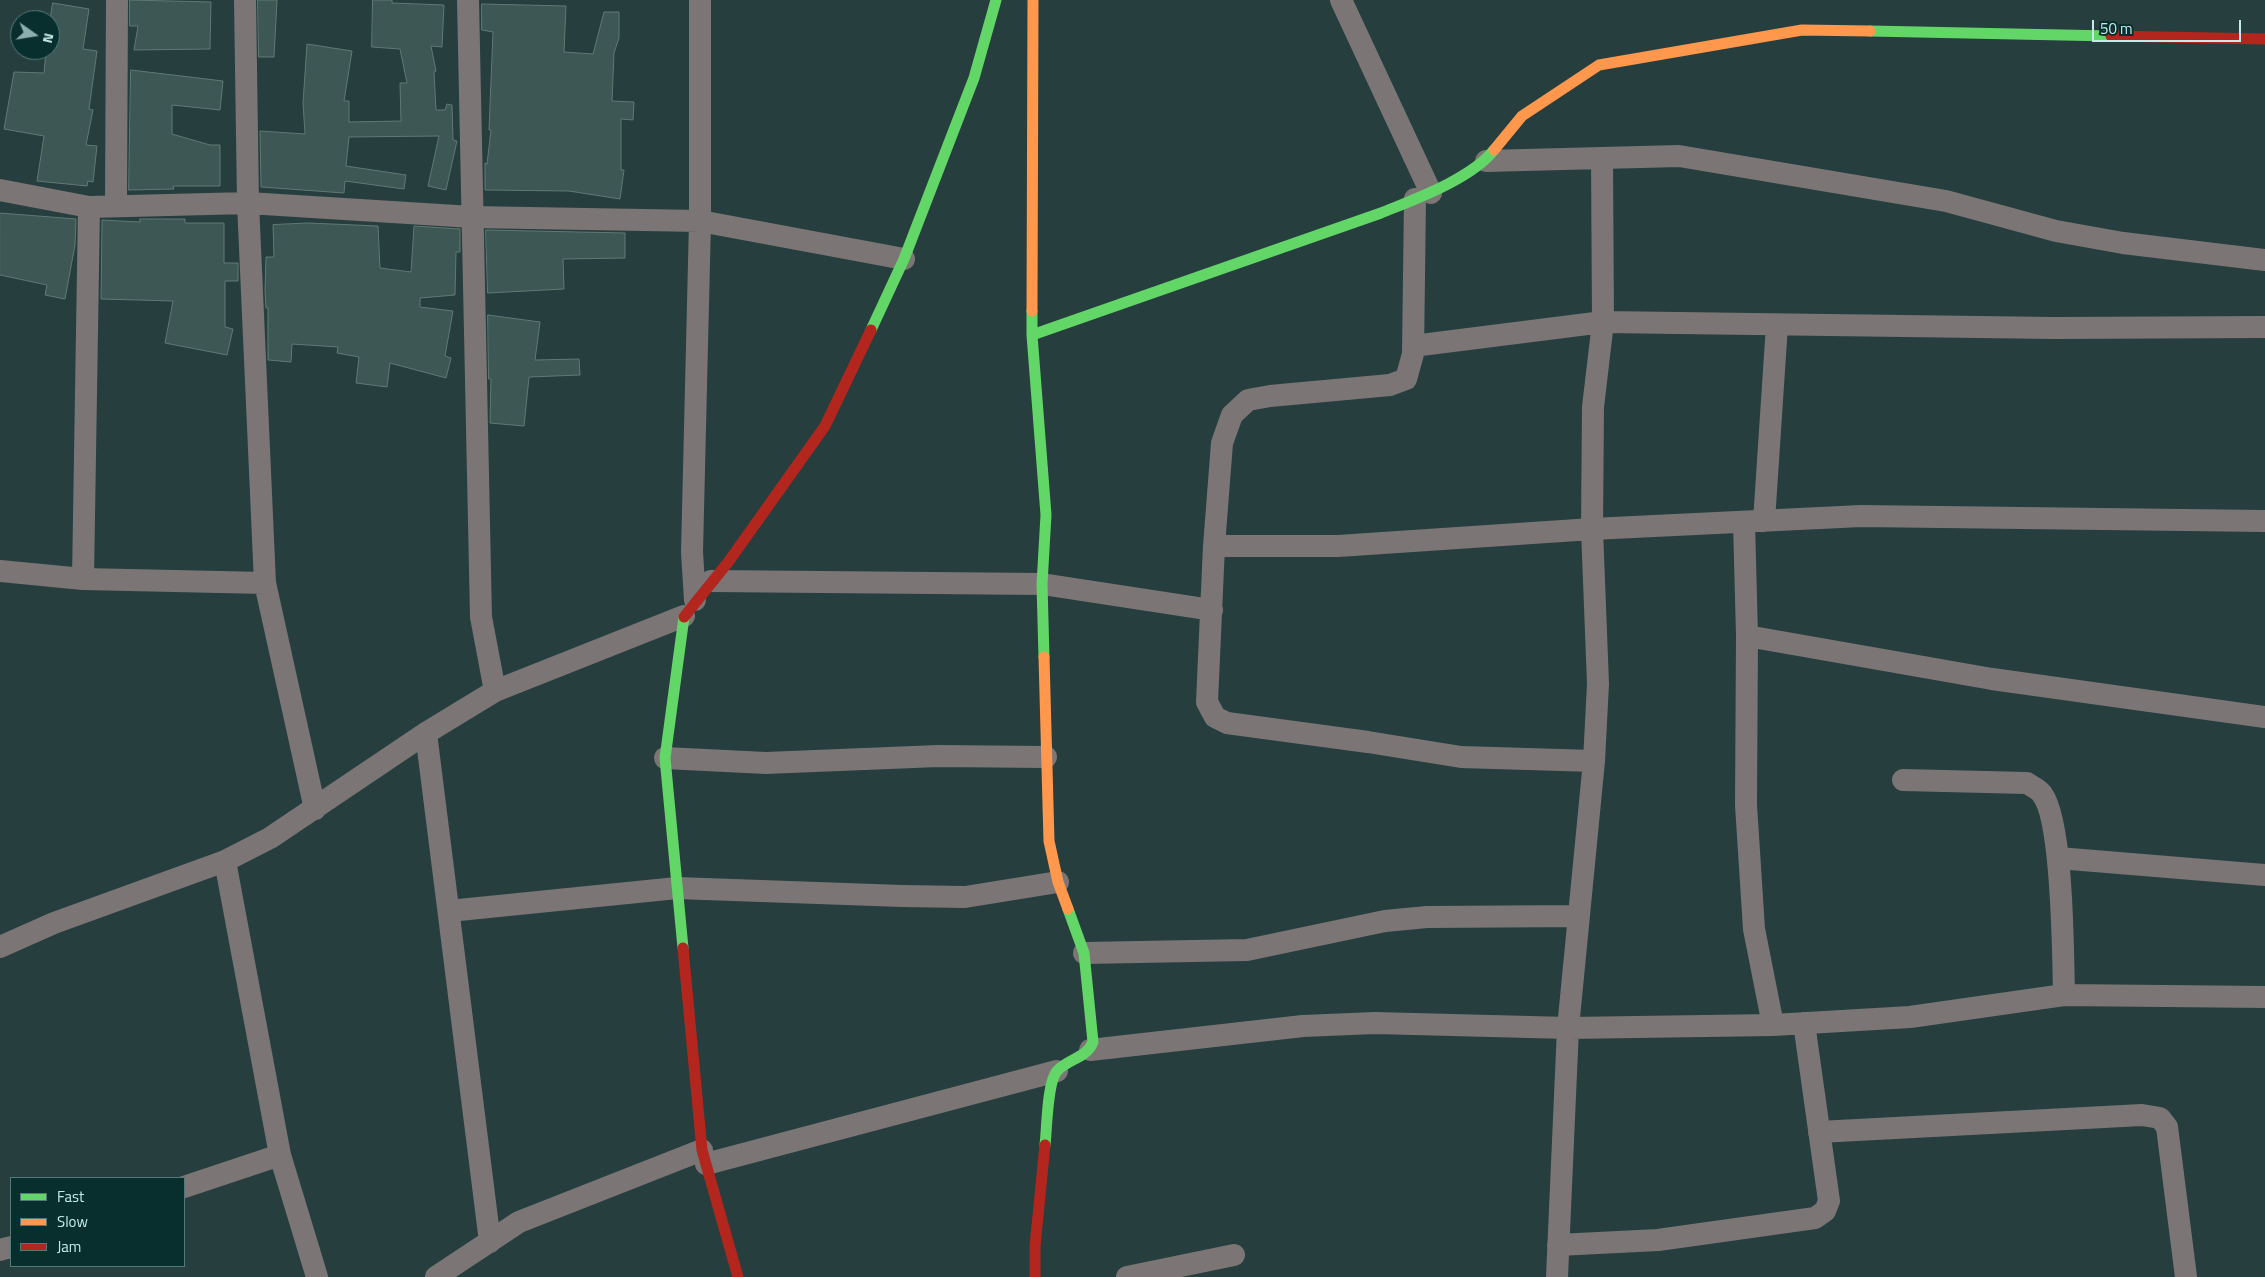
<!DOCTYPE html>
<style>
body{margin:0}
#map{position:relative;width:2265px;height:1277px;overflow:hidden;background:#263e3e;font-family:"Titillium Web",sans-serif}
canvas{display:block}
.legend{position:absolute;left:10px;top:1177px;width:175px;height:90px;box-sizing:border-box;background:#082e2d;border:1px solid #537a79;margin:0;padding:6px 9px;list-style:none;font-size:15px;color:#c4ebea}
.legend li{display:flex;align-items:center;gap:10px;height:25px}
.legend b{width:25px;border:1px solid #537a79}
.north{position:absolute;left:10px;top:10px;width:50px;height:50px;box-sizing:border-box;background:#082e2d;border:1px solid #537a79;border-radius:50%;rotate:103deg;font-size:14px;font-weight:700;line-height:20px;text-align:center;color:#c4ebea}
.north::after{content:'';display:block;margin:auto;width:18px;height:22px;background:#8daeae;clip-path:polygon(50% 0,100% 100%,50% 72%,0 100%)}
.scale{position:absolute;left:2092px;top:20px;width:149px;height:22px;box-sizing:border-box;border:2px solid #c4ebea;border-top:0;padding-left:6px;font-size:15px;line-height:18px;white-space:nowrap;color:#c4ebea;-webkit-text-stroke:4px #082e2d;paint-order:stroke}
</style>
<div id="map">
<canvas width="2265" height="1277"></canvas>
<ul class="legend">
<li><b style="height:6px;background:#63d668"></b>Fast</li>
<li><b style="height:6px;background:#ff974d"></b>Slow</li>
<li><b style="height:6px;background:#b3261e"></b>Jam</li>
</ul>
<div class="north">N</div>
<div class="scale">50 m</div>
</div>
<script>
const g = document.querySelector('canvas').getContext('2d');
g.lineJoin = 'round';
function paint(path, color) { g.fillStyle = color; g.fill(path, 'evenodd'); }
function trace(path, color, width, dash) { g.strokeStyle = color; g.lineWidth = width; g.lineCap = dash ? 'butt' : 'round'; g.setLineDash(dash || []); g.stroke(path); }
const building = new Path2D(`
 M130 0 211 2 210 49 134 50 138 26H130Z
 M258 0H277L274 57H259Z
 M373 0H392V3L444 5 442 47 431 46 436 71 434 72 436 110H445L447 104 452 105 453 140 457 141 446 190 428 186 439 136 349 137 346 166 406 175 404 189 345 181 344 193 261 187 260 131 305 134 303 103 307 44 352 51 344 101H349V122L401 121 400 83H407L400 49 372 47Z
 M53 3 89 9 83 49 97 51 89 109 93 110 86 145 97 146 93 182 88 181 87 186 37 181 44 136 4 129 14 72 44 73 46 50H50V20Z
 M482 4 566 6 564 52 593 54 604 12H619V38L614 53 612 101 634 102 633 120 621 119V170H624L620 199 569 191 485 190V163L487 164 491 130H489L493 32 482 30Z
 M131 70 223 81 220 110 172 105V134L210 145H220V186H173L174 189 129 190Z
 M0 213 76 219 75 245 65 299 45 295 47 285 0 275Z
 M140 219H185V223H224V263H238V281H225V327L233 329 227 355 165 343 173 301 101 299 102 220 140 222Z
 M308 223 378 226 380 268 411 272 414 226 460 229V252H456L455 295 420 298V307L453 311 445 356 451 358 446 378 390 363 387 387 356 383 359 357 337 353 338 347 292 344 291 362 268 360V308H266L265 291 266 257H274L273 225Z
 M486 230 625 233V258L563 259 564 289 488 293Z
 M488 315 540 322 535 360 579 359 580 375 529 377 524 426 490 423 491 379H489Z`);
paint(building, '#3d5854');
trace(building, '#607975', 1);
trace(new Path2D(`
 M245 0 248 203 265 583 315 809
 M468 0 481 617 495 691
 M1341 0 1431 193
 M1486 161 1679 156 1946 201 2056 231 2123 243 2265 260
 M0 190 89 207 248 203 472 217 700 221 904 259
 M1415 199 1413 354 1406 379 1390 385 1270 396 1248 400 1232 415 1222 443 1214 546 1207 702 1215 717 1227 723 1368 742 1461 757 1594 761
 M116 205 117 0
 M1413 346 1603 322 2054 328 2265 327
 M1764 521 1777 325
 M1744 522 1747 636 1746 805 1754 929 1773 1025
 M1214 546H1338L1592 529 1861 516 2265 521
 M0 571 83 579 265 583
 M83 579 89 207
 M711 581 1042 584 1212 610
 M695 600 692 552 700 221V0
 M1747 636 1992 679 2265 717
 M426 733 490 1242
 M665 758 766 763 938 756 1046 757
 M1903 780 2027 783C2031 786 2039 789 2042 794 2063 821 2063 955 2064 995
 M2058 858 2265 875
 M225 861 280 1155 317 1277
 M449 911 677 888 902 896 965 897 1058 882
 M0 947 54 923 225 861 270 838 426 733 495 691 684 616
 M1084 953 1247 950 1385 921 1427 917 1579 916
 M1090 1050 1303 1026 1375 1023 1568 1028 1773 1025 1910 1017 2064 995 2265 997
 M1819 1132 2142 1115 2160 1118 2167 1127 2186 1277
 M706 1164 1057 1071
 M184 1187 280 1155
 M1558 1245 1658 1240 1815 1218 1825 1211 1829 1201 1804 1023
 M0 1250 11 1247
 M436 1277 519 1222 702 1150
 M1127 1277 1234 1255
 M1557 1277 1568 1028 1594 761 1598 684 1592 529 1593 407 1603 322 1602 158`), '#7b7576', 22);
trace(new Path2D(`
 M1870 31 2111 36
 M1032 311V335L1046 515 1042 584 1044 657
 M871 330 904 259 974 78 996 0
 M1032 335 1381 213C1415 199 1471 179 1494 150
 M683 948 665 758 684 617
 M1045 1145C1047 1129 1047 1082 1057 1071 1068 1059 1087 1058 1093 1042L1084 953 1068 909`), '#63d668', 11);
trace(new Path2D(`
 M1494 150 1522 116 1599 65 1802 30 1870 31
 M1032 311 1033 0
 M1044 657 1049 841 1058 882 1068 909`), '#ff974d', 11);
trace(new Path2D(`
 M2111 36 2265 39
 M684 617 729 561 825 426 871 330
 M683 948 702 1150 738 1277
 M1035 1277V1246L1045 1145`), '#b3261e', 11);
</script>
